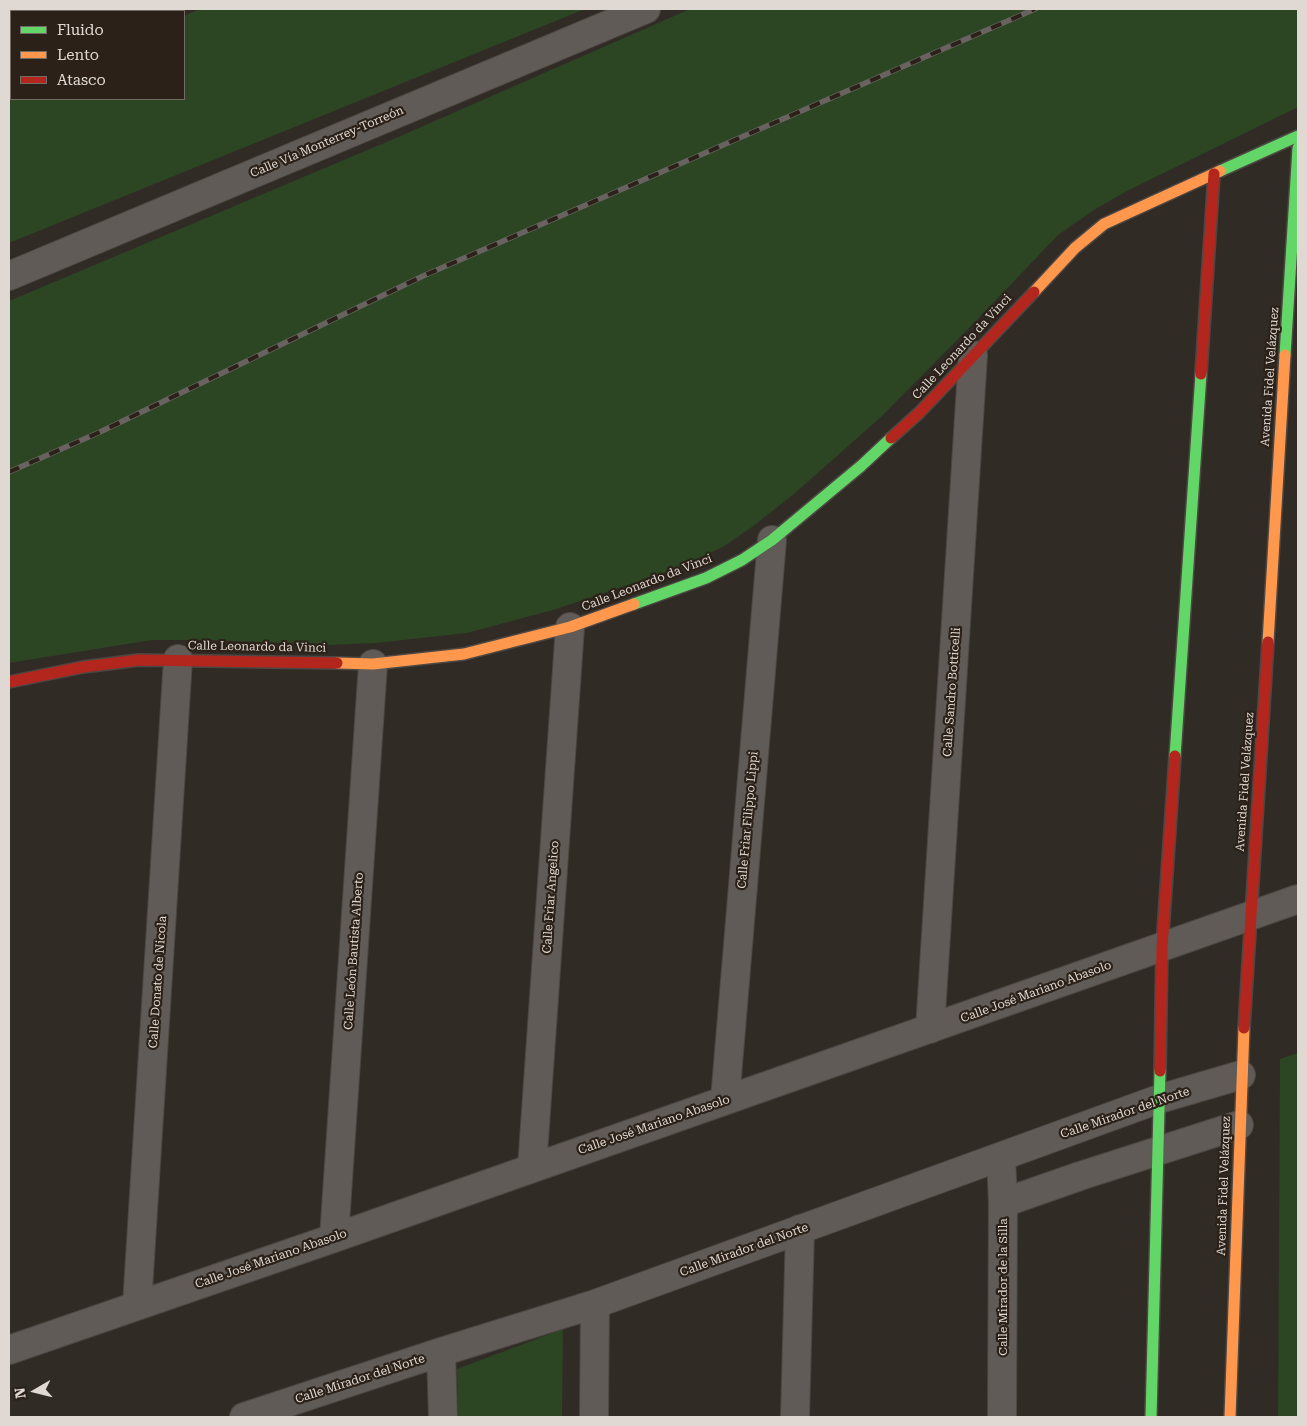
<!DOCTYPE html>
<meta charset="utf-8">
<style>
body{margin:0}
#map{position:relative;width:1307px;height:1426px;overflow:hidden;background:#312b26;font-family:"Roboto Serif",serif}
canvas{display:block}
.frame{position:absolute;inset:0;border:10px solid #e0d9d3;pointer-events:none}
.legend{position:absolute;left:10px;top:10px;width:175px;height:90px;box-sizing:border-box;background:#2b2118;border:1px solid #736b63;margin:0;padding:6px 9px;list-style:none;font-size:15px;color:#e0d9d3}
.legend li{display:flex;align-items:center;gap:10px;height:25px}
.legend b{width:25px;border:1px solid #736b63}
.north{position:absolute;left:10px;top:1366px;width:50px;height:50px;-webkit-text-stroke:4px #2b2118;paint-order:stroke;rotate:262deg;font-size:14px;font-weight:700;line-height:20px;text-align:center;color:#e0d9d3}
.north::after{content:'';display:block;margin:auto;width:18px;height:22px;background:#e0d9d3;clip-path:polygon(50% 0,100% 100%,50% 72%,0 100%)}
</style>
<div id="map">
<canvas width="1307" height="1426"></canvas>
<div class="frame"></div>
<ul class="legend">
<li><b style="height:6px;background:#63d668"></b>Fluido</li>
<li><b style="height:6px;background:#ff974d"></b>Lento</li>
<li><b style="height:6px;background:#b3261e"></b>Atasco</li>
</ul>
<div class="north">N</div>
</div>
<script>
const g = document.querySelector('canvas').getContext('2d');
g.lineJoin = 'round';
function paint(path, color) { g.fillStyle = color; g.fill(path, 'evenodd'); }
function trace(path, color, width, dash) { g.strokeStyle = color; g.lineWidth = width; g.lineCap = dash ? 'butt' : 'round'; g.setLineDash(dash || []); g.stroke(path); }
function drawText(font, color, halo, rows, align = 'center') {
  g.font = font + ' "Roboto Serif",serif'; g.lineWidth = 4.5; g.setLineDash([]); g.textBaseline = 'middle'; g.strokeStyle = halo; g.fillStyle = color; for (const [text, x, y, turn = 0] of rows) {
    g.save(); g.translate(x, y); g.rotate((+turn || 0) * Math.PI / 180); g.textAlign = isNaN(turn) ? turn : align; if (halo) g.strokeText(text, 0, 0); g.fillText(text, 0, 0); g.restore();
  }
}
paint(new Path2D(`
 M200 9H585L9 243V94L11 92V99H184V16Z
 M690 9H1298V107L1127 191 1094 210 1058 235 975 322 881 417 794 494 752 527 723 547 670 571 553 610 467 633 376 643 329 645 210 640H152L9 663V301L396 138Z
 M1298 1053V1417H1278L1280 1059Z
 M563 1329 562 1417H458L457 1369Z`), '#2c4523');
const street = new Path2D(`
 M143 11 148 9
 M9 72 11 70
 M9 276 646 9
 M930 1029 973 355
 M725 1100 772 540
 M1001 1157 1003 1203 1002 1417
 M532 1168 570 627
 M1003 1203 1080 1176 1239 1125
 M334 1238 373 664
 M137 1305 178 659
 M9 1350 334 1238 1298 899
 M441 1352 443 1417
 M244 1417 441 1352 595 1304 1159 1099 1241 1075
 M594 1417 595 1304
 M795 1417 800 1229`);
const fast = new Path2D(`
 M1220 171 1298 136
 M1285 355 1298 148
 M634 604 706 578 742 560 772 540 861 466 891 438
 M1175 756 1201 374
 M1151 1417 1160 1071`);
const slow = new Path2D(`
 M1034 292 1075 248 1104 224 1220 171
 M1268 642 1285 355
 M337 663 373 664 464 654 570 627 634 604
 M1230 1417 1244 1028`);
const jam = new Path2D(`
 M1201 374 1214 174
 M891 438 919 413 1034 292
 M9 682 83 667 139 660 337 663
 M1244 1028 1268 642
 M1160 1071 1162 947 1175 756`);
trace(street, '#4d4743', 30);
trace(fast, '#4d4743', 14);
trace(slow, '#4d4743', 14);
trace(jam, '#4d4743', 14);
trace(street, '#605b57', 28);
trace(fast, '#63d668', 11);
trace(slow, '#ff974d', 11);
trace(jam, '#b3261e', 11);
const rail = new Path2D(`
 M9 472 100 432 423 276 1035 9`);
trace(rail, '#686361', 5.5);
trace(rail, '#2b2118', 4, [11]);
drawText('12px', '#e0d9d3', '#2b2118', [
 ["Calle Vía Monterrey-Torreón",327,142,-23],
 ["Calle Leonardo da Vinci",962,347,-47],
 ["Avenida Fidel Velázquez",1270,377,-86],
 ["Calle Leonardo da Vinci",647,583,-21],
 ["Calle Leonardo da Vinci",257,647,1],
 ["Calle Sandro Botticelli",952,692,-86],
 ["Avenida Fidel Velázquez",1245,782,-86],
 ["Calle Friar Filippo Lippi",748,820,-85],
 ["Calle Friar Angelico",551,897,-86],
 ["Calle León Bautista Alberto",354,951,-86],
 ["Calle Donato de Nicola",158,982,-86],
 ["Calle José Mariano Abasolo",1036,992,-20],
 ["Calle Mirador del Norte",1125,1113,-19],
 ["Calle José Mariano Abasolo",654,1125,-19],
 ["Avenida Fidel Velázquez",1224,1186,-88],
 ["Calle Mirador del Norte",744,1250,-20],
 ["Calle José Mariano Abasolo",271,1259,-19],
 ["Calle Mirador de la Silla",1003,1287,-90],
 ["Calle Mirador del Norte",360,1379,-18]
]);
</script>
